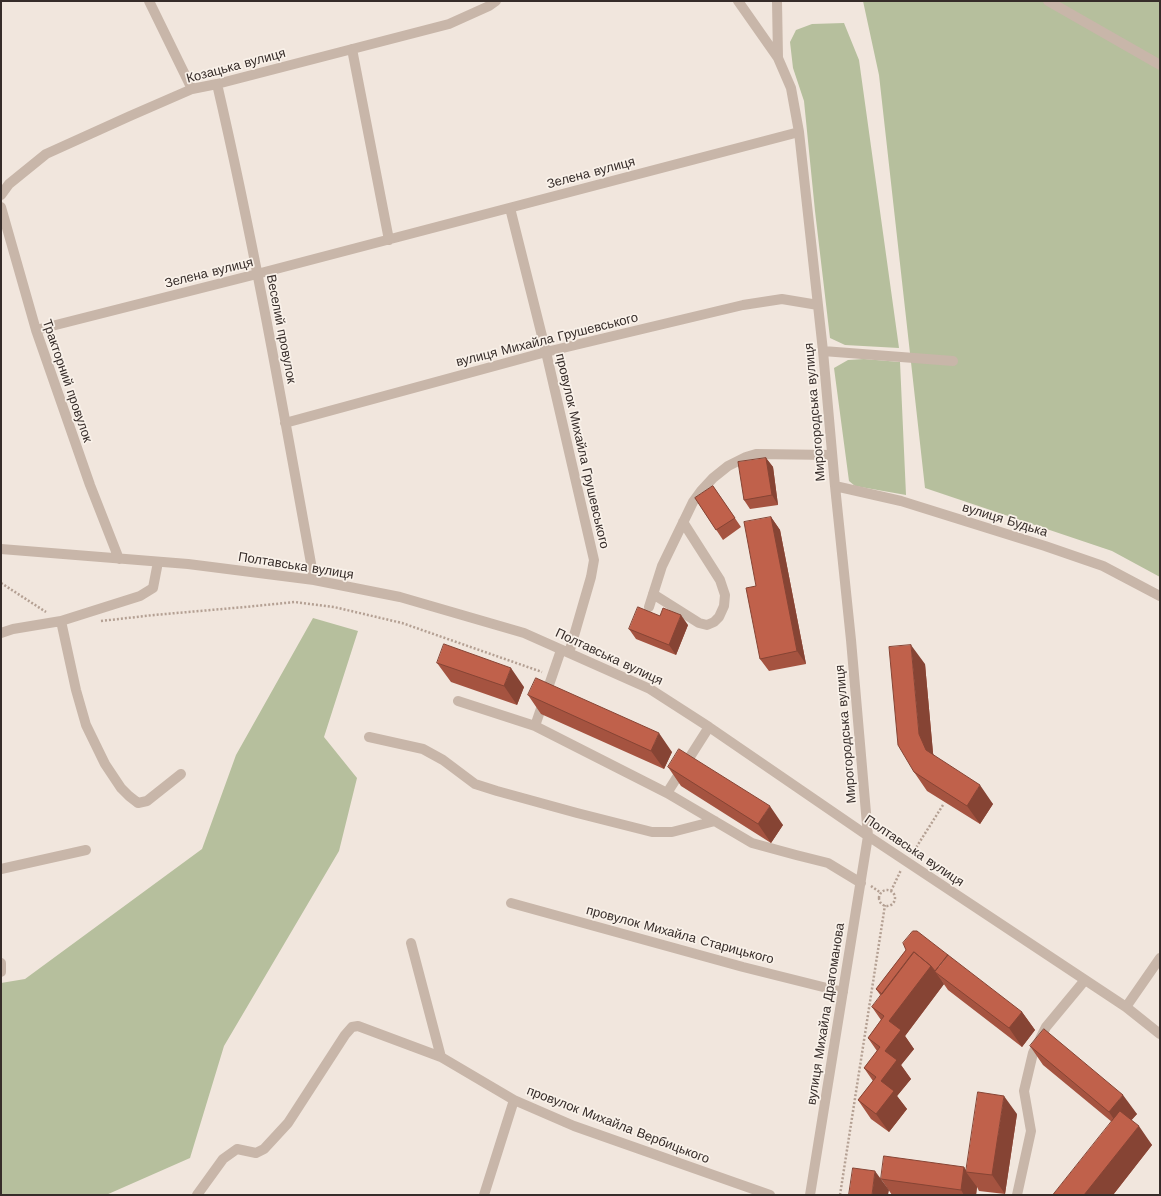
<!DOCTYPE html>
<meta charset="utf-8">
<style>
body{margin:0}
#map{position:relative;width:1161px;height:1196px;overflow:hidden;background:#f1e6dd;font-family:"Work Sans",sans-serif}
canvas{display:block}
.frame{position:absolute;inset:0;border:2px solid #362c29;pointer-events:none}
</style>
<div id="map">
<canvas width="1161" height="1196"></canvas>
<div class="frame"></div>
</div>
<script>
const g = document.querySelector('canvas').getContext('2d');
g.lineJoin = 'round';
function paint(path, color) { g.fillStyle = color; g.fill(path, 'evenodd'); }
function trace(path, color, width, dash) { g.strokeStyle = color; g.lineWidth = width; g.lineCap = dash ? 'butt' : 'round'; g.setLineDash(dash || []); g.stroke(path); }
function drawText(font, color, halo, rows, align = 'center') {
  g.font = font + ' "Work Sans",sans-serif'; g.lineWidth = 3.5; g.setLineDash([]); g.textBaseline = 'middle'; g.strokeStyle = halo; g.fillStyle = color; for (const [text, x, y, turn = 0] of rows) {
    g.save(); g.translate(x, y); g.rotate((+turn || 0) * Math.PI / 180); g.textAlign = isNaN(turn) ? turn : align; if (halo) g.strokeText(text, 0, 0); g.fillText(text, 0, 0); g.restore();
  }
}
paint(new Path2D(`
 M863 1H1160V577L1112 551 925 488 879 75Z
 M844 23 859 60 899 348 845 345 830 338 815 211 804 101 793 68 790 42 796 30 812 24Z
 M864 359 900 362 906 495 855 486 849 481 834 368 848 360Z
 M313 618 358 631 324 737 357 778 339 851 224 1046 190 1158 106 1195H1V983L25 979 202 849 236 755Z`), '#b6bf9d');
trace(new Path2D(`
 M1 583 46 612
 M101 621 154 615 245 607 295 602 334 607 402 623 542 672
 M912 854 943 805
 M871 886 881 893
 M879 898a8 8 0 1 1 16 0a8 8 0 1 1-16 0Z
 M891 891 901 870
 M840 1195 885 905`), '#b4a093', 2.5, [2, 2]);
trace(new Path2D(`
 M149 1 192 89
 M738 1 778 58 791 88 799 132 823 351 835 486 851 640 868 836 810 1195
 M777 1 778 58
 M1048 1 1160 65
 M352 49 389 240
 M217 84C255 248 284 414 314 580
 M1 195 9 184 46 154 130 116 192 89 217 84 449 24 489 6 496 1
 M1 207 36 330 90 485 119 559
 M510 208 546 352 594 560 591 577 569 653
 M36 330 257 274 799 132
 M823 351 953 361
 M285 423 546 352 743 305 782 299 818 305
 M835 486 901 501 1045 546 1103 566 1160 596
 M1 549 188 564 314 580 400 597 524 633 650 689 709 727 868 836 1126 1007 1160 1034
 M653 594 699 623 707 625 714 622 719 617 724 606 725 595 720 580 683 522
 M649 607 662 566 693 502 701 491 713 478 728 466 746 457 756 454 832 455
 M61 621 76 690 86 725 105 764 121 788 129 796 138 803 147 801 181 774
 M1 633 13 629 61 621 140 596 153 588 158 562
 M561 650 535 726 667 793
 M458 701 535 726
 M709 727 667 793 752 843 796 855 828 863 861 883
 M369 737 423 749 443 760 475 784 497 791 577 813 652 832H672L715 821
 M1 869 86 850
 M511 903 743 967 843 992
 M411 943 441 1057
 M1 963V972
 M1126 1007 1160 958
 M197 1195 223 1159 237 1149 256 1153 264 1149 288 1123 345 1035 352 1027 358 1026 441 1057 514 1100 574 1126 770 1195
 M484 1195 514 1100
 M1017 1195 1031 1131 1024 1091 1033 1053 1046 1027 1085 980`), '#c8b6a9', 10);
paint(new Path2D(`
 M766 458 773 467 778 505 750 509 744 500Z
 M713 486 741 527 723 540 695 498Z
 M771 517 780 530 806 664 769 671 760 659 756 586Z
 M660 616 688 625 676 655 636 639 629 629Z
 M437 663 524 687 517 705 451 682Z
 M925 664 933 753V755L993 804 980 824 927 791 914 772Z
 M528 695 672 752 664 769 541 714Z
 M668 767 783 825 771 843 681 786Z
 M906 950 1022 1012 1035 1030 1022 1047 948 990 941 980 944 984 905 1036 914 1049 901 1065 911 1079 897 1096 907 1109 889 1132 871 1119 858 1100 873 1081 864 1068 877 1051 868 1038 881 1020 872 1007 881 996 876 989Z
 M1030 1046 1137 1114 1131 1120 1152 1145 1113 1195H1053L1112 1122 1043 1065Z
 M1017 1114 1005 1194 979 1191 977 1187 976 1195H892L881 1179 964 1167 966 1171Z`), '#a55340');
paint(new Path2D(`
 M766 458 773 467 778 505 772 495Z
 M771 517 780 530 806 664 797 651Z
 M681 615 688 625 676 655 669 645Z
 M911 645 925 664 933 753 939 769 926 750 919 734Z
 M511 668 524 687 517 705 504 686Z
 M659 733 672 752 664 769 651 751Z
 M980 785 993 804 980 824 967 806Z
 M770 806 783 825 771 843 758 824Z
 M931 966 944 984 905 1036 914 1049 901 1065 911 1079 897 1096 907 1109 889 1132 876 1114 889 1021Z
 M1022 1012 1035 1030 1022 1047 1009 1028Z
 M1123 1095 1137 1114 1122 1131 1109 1112Z
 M1004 1096 1017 1114 1005 1194 992 1175Z
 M1139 1126 1152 1145 1113 1195H1084Z
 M964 1167 967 1172H966L977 1187 976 1195H964L961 1190Z
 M875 1171 889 1190 888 1195H872Z`), '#864434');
const building = new Path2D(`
 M766 458 772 495 744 500 738 462Z
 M713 486 735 518 716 530 695 498Z
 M771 517 797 651 760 659 746 588 756 586 744 522Z
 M638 607 660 616 663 608 681 615 669 645 629 629Z
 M444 644 511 668 504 686 437 663Z
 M911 645 919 734 926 750 980 785 967 806 914 772 898 745 889 647Z
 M536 678 659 733 651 751 528 695Z
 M679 749 770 806 758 824 668 767Z
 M913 931H917L948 955 935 971 931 966 914 952 882 994 876 989 906 950 903 943Z
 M914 952 931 966 889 1021 901 1030 885 1051 897 1060 881 1081 894 1091 876 1114 858 1100 876 1077 864 1068 880 1047 868 1038 884 1016 872 1007Z
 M948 955 1022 1012 1009 1028 935 972Z
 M1044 1029 1123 1095 1109 1112 1030 1046Z
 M978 1092 1004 1096 992 1175 966 1172Z
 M1120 1111 1139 1126 1084 1195H1053Z
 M884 1156 964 1167 961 1190 881 1179Z
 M853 1168 875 1171 872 1195H849Z`);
paint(building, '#c0614b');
trace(building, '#864434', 1);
drawText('13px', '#362c29', '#f9f1e9', [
 ["Козацька вулиця",236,66,-15],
 ["Зелена вулиця",591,173,-15],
 ["Зелена вулиця",209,273,-14],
 ["Веселий провулок",281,329,79],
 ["вулиця Михайла Грушевського",547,340,-14],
 ["Тракторний провулок",67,381,71],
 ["Мирогородська вулиця",815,412,-95],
 ["провулок Михайла Грушевського",582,451,77],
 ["вулиця Будька",1005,520,17],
 ["Полтавська вулиця",296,566,9],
 ["Полтавська вулиця",609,657,25],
 ["Мирогородська вулиця",846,734,-95],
 ["Полтавська вулиця",914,851,34],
 ["провулок Михайла Старицького",680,935,15],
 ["вулиця Михайла Драгоманова",826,1014,-81],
 ["провулок Михайла Вербицького",618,1125,21]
]);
</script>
